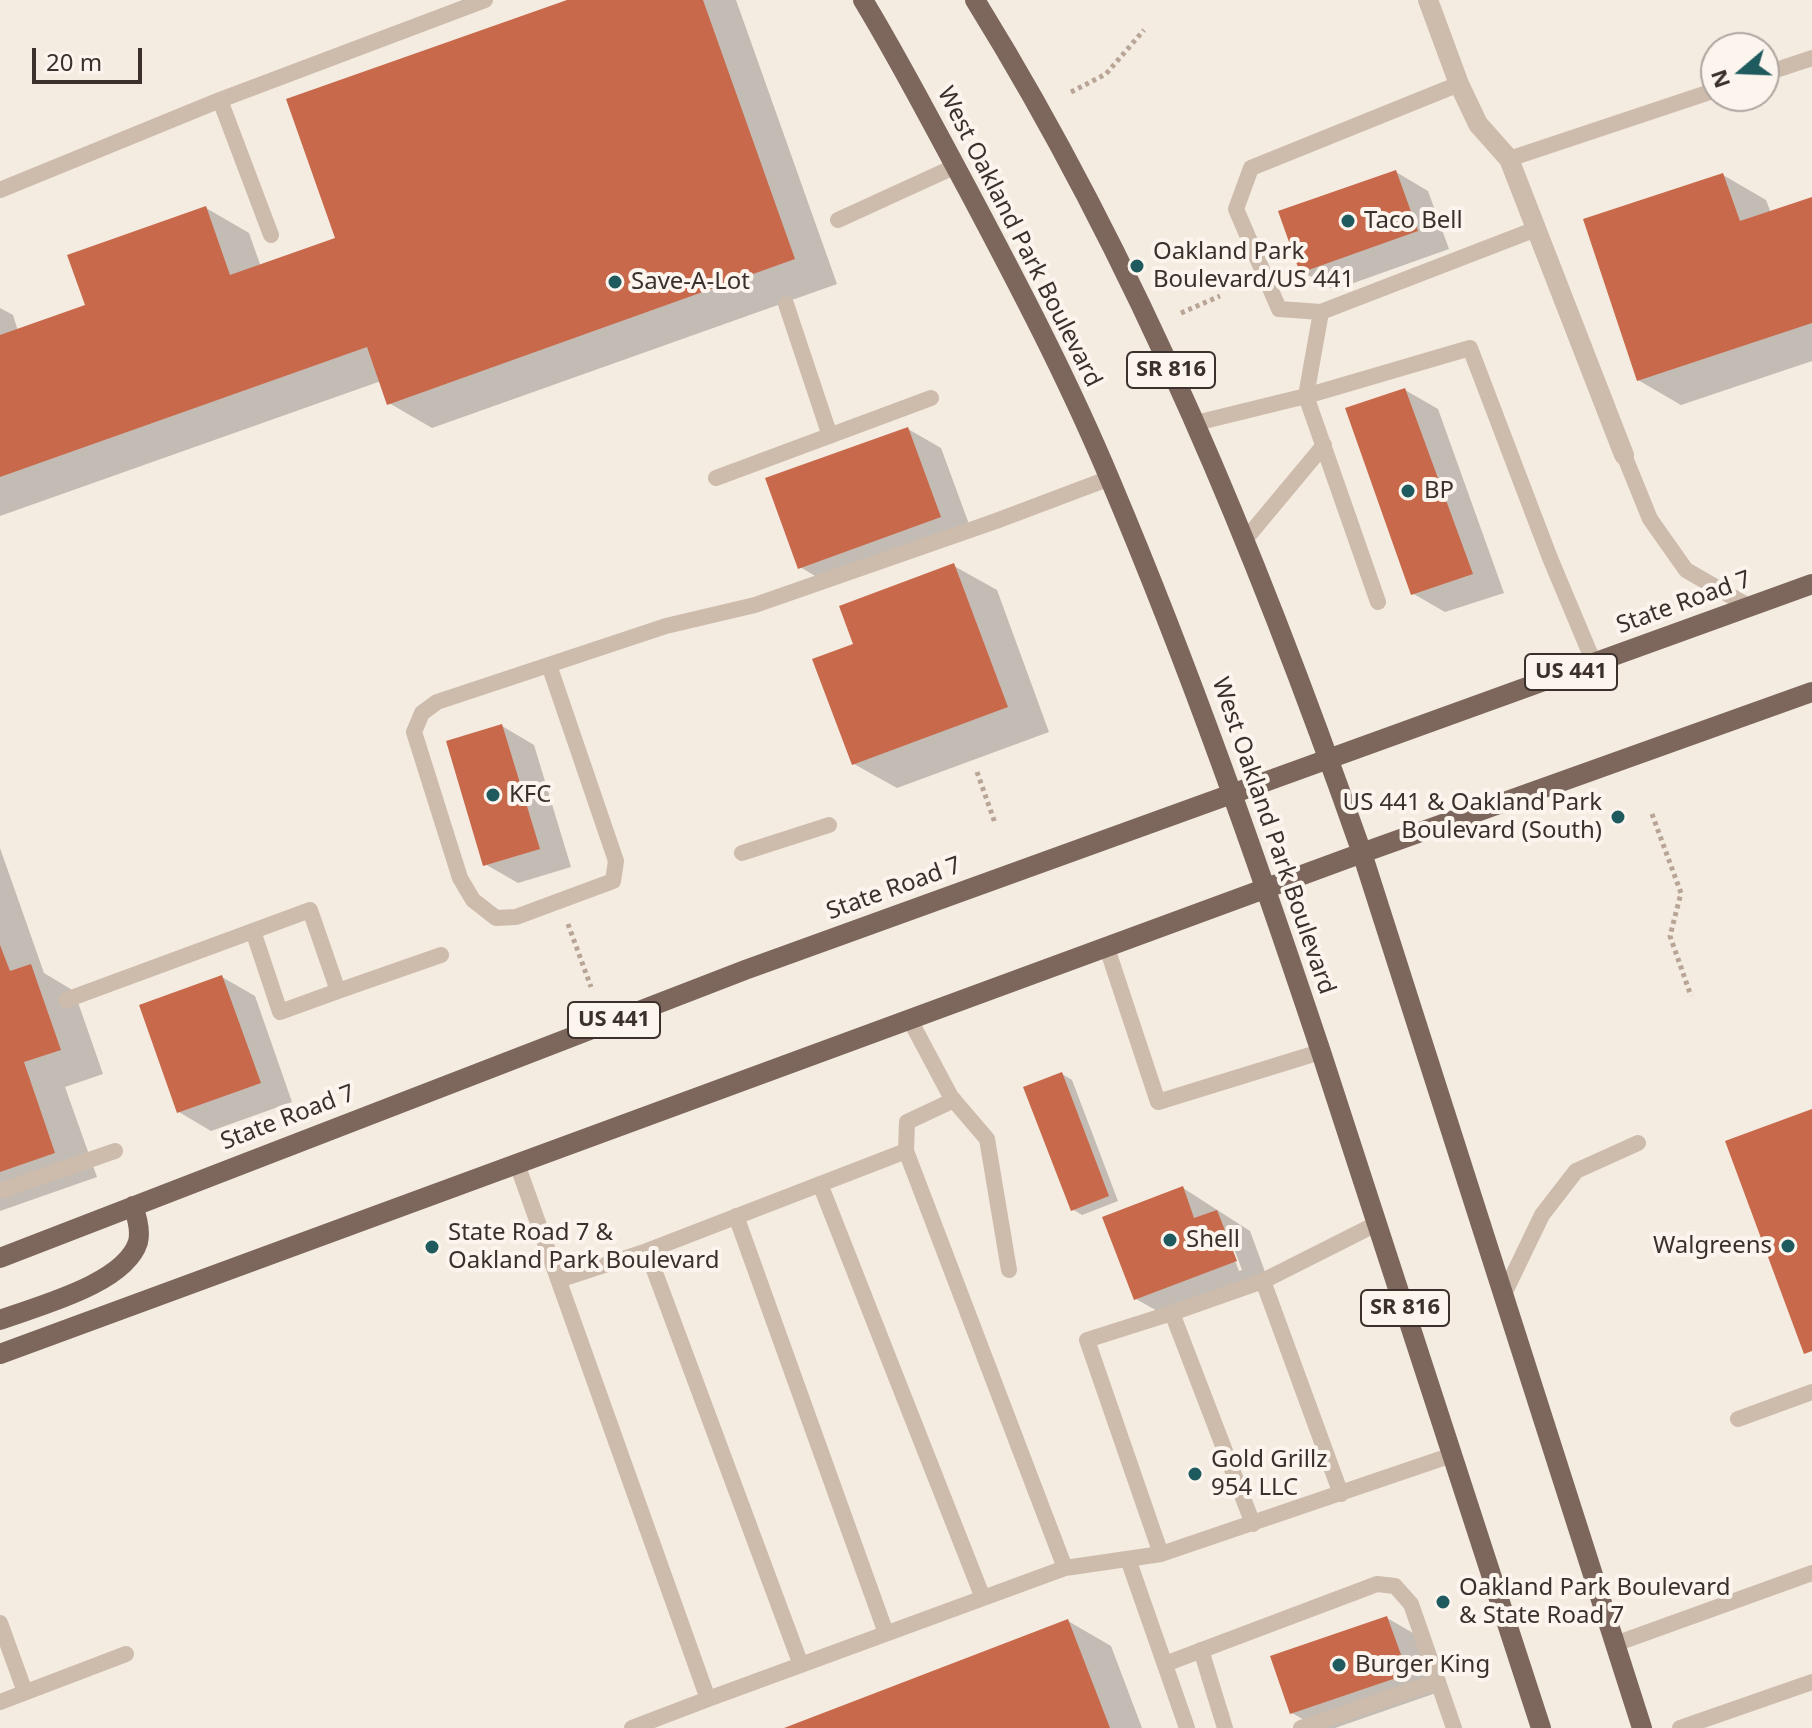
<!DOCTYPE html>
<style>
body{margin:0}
#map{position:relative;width:1812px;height:1728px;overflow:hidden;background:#f4ebe1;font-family:"Noto Sans",sans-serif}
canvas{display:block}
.north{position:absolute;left:1700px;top:32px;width:80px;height:80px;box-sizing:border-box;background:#fbf5ee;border:2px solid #aea6a0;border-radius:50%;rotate:251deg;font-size:22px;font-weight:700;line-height:32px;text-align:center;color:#3b302b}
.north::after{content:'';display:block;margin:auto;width:28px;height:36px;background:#1f5a5e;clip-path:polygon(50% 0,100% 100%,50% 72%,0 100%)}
.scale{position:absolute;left:32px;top:48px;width:110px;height:36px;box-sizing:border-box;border:4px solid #3b302b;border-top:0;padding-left:10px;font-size:24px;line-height:28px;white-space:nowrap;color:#3b302b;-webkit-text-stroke:6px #fbf5ee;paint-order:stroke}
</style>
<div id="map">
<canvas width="1812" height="1728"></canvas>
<div class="north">N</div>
<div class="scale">20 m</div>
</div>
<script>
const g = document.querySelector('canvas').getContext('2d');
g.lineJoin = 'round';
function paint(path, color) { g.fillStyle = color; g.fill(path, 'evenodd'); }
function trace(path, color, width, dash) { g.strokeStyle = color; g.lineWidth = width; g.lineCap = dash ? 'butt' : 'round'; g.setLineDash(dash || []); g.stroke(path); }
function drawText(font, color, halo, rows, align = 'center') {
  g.font = font + ' "Noto Sans",sans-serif'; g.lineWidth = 8; g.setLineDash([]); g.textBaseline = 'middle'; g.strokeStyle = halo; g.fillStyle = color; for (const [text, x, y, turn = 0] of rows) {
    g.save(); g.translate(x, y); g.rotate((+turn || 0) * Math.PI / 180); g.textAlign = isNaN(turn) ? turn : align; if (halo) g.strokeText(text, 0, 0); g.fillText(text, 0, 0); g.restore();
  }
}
paint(new Path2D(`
 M573 0H736L837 284 432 428 389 403 381 381 0 516V308L13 315 18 331 88 306 206 208 249 233 261 267 338 239Z
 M1396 172 1428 191 1449 249 1334 290 1301 271Z
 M1723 175 1766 200 1771 213 1812 199V361L1681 405 1638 380Z
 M1405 390 1438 409 1504 593 1445 612 1412 593Z
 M908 429 941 448 973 535 832 586 800 567Z
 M954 566 997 590 1049 732 897 788 854 764 855 645Z
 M502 726 534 745 571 867 518 883 485 864Z
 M0 848 44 973 74 991 103 1074 65 1087 97 1177 0 1211Z
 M222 977 255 996 292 1102 211 1131 179 1112Z
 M1062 1074 1072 1080 1118 1201 1082 1215 1072 1209Z
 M1183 1188 1250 1231 1268 1280 1168 1317 1136 1299ZM1225 1235H1229L1242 1270 1239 1271Z
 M1387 1618 1420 1637 1439 1692 1335 1728H1318L1292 1713Z
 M1068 1621 1111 1646 1142 1728H789Z`), '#0003');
paint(new Path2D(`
 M567 0H703L795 259 387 405 367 347 0 477V335L85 305 67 255 206 206 230 275 335 238 286 99Z
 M1396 170 1418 231 1300 273 1278 211Z
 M1723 173 1740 221 1812 197V323L1637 381 1583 219Z
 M1405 388 1473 574 1411 595 1345 408Z
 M908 427 941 517 798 569 765 478Z
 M954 563 1008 707 852 765 812 659 853 644 839 606Z
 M502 724 540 849 483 866 446 741Z
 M0 945 10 971 31 964 61 1050 24 1062 55 1153 0 1172Z
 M222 975 261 1083 177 1113 139 1005Z
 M1062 1072 1109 1196 1071 1211 1023 1087Z
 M1812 1109V1351L1804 1354 1725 1141Z
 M1183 1186 1194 1218 1217 1210 1237 1261 1134 1300 1102 1217Z
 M1387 1616 1408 1674 1290 1714 1270 1656Z
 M1068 1619 1110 1728H784Z`), '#c8694b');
trace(new Path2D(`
 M1071 92 1106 74 1144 30
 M1181 313 1220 296
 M977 772 995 823
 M1652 814 1681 893 1670 936 1691 996
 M568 924 591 987`), '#b9a596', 5, [4, 4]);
trace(new Path2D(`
 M1764 74 1812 58
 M220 100 271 235
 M1509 159 1716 90
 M0 190 220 100 485 0
 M838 220 956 166
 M786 304 830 436
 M1321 312 1536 229
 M1196 423 1306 396 1470 348 1550 558 1594 663
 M1624 455 1650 519 1686 570 1750 607
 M716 478 931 398
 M1244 541 1324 445
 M1378 602 1306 396 1321 312 1279 309 1236 209 1251 168 1459 84
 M549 665 616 861 613 881 516 917 496 918 473 900 460 878 414 732 422 713 437 702 666 626 755 605 996 521 1110 478
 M742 853 829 825
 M253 931 280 1012 338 991
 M1107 948 1158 1102 1320 1052
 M66 1000 310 910 338 991 441 955
 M910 1020 951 1097 987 1139 1009 1270
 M906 1151 907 1122 954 1100
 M517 1164 708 1699 1065 1568 1161 1554 1452 1455
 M820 1184 983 1598
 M0 1191 115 1151
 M736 1216 886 1633
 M647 1251 801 1665
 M559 1280 647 1251 906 1151 1065 1568
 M1504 1294 1542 1215 1576 1171 1638 1143
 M1738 1419 1812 1392
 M1341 1494 1263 1281 1378 1223
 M1253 1524 1172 1313 1263 1281
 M1161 1554 1087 1340 1172 1313
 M1128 1559 1187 1728
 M0 1623 25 1692
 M1615 1644 1812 1573
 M1201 1650 1225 1728
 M1165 1664 1377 1584 1395 1586 1411 1604 1454 1728
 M0 1702 126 1654
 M632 1728 708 1699
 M1301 1728 1438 1681
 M1680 1728 1812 1682`), '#cdbbac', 16);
trace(new Path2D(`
 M1428 0 1459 84 1478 124 1509 159 1624 455`), '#cdbbac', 20);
trace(new Path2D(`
 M863 0C900 61 933 125 967 188 1018 284 1069 381 1111 482 1190 669 1257 860 1321 1052 1395 1277 1467 1503 1541 1728
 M975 0C1140 266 1259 559 1362 853L1642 1728
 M0 1258 745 970 1812 584
 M0 1320C37 1306 125 1284 138 1242 141 1230 137 1217 133 1206
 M0 1354 1362 853 1812 692`), '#7d675c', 20);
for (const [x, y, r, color] of [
 [1348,221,8,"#1f5a5e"],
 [1137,266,8,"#1f5a5e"],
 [615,282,8,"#1f5a5e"],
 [1408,491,8,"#1f5a5e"],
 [493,795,8,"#1f5a5e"],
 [1618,817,8,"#1f5a5e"],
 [1170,1240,8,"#1f5a5e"],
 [1788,1246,8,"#1f5a5e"],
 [432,1247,8,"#1f5a5e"],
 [1195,1474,8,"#1f5a5e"],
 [1443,1602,8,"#1f5a5e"],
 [1339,1665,8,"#1f5a5e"]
]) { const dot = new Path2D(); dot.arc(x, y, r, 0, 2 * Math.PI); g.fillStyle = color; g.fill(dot); trace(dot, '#fbf5ee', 3); }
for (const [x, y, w] of [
 [1171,370,88],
 [1571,672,92],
 [614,1020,92],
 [1405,1308,88]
]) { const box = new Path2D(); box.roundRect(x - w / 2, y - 18, w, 36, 6); g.fillStyle = '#fbf5ee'; g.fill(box); trace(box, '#3b302b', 2); }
drawText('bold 22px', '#3b302b', null, [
 ["SR 816",1171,370],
 ["US 441",1571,672],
 ["US 441",614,1020],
 ["SR 816",1405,1308]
]);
drawText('24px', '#3b302b', '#fbf5ee', [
 ["Taco Bell",1364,221],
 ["Oakland Park",1153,252],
 ["Boulevard/US 441",1153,280],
 ["Save-A-Lot",631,282],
 ["BP",1424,491],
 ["KFC",509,795],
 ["US 441 & Oakland Park",1602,803,"right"],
 ["Boulevard (South)",1602,831,"right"],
 ["State Road 7 &",448,1233],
 ["Oakland Park Boulevard",448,1261],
 ["Shell",1186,1240],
 ["Walgreens",1772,1246,"right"],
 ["Gold Grillz",1211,1460],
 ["954 LLC",1211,1488],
 ["Oakland Park Boulevard",1459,1588],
 ["& State Road 7",1459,1616],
 ["Burger King",1355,1665]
], 'left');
drawText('24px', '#3b302b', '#fbf5ee', [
 ["West Oakland Park Boulevard",1019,237,63],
 ["State Road 7",1684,603,-20],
 ["West Oakland Park Boulevard",1273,836,71],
 ["State Road 7",894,889,-20],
 ["State Road 7",288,1118,-21]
]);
</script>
